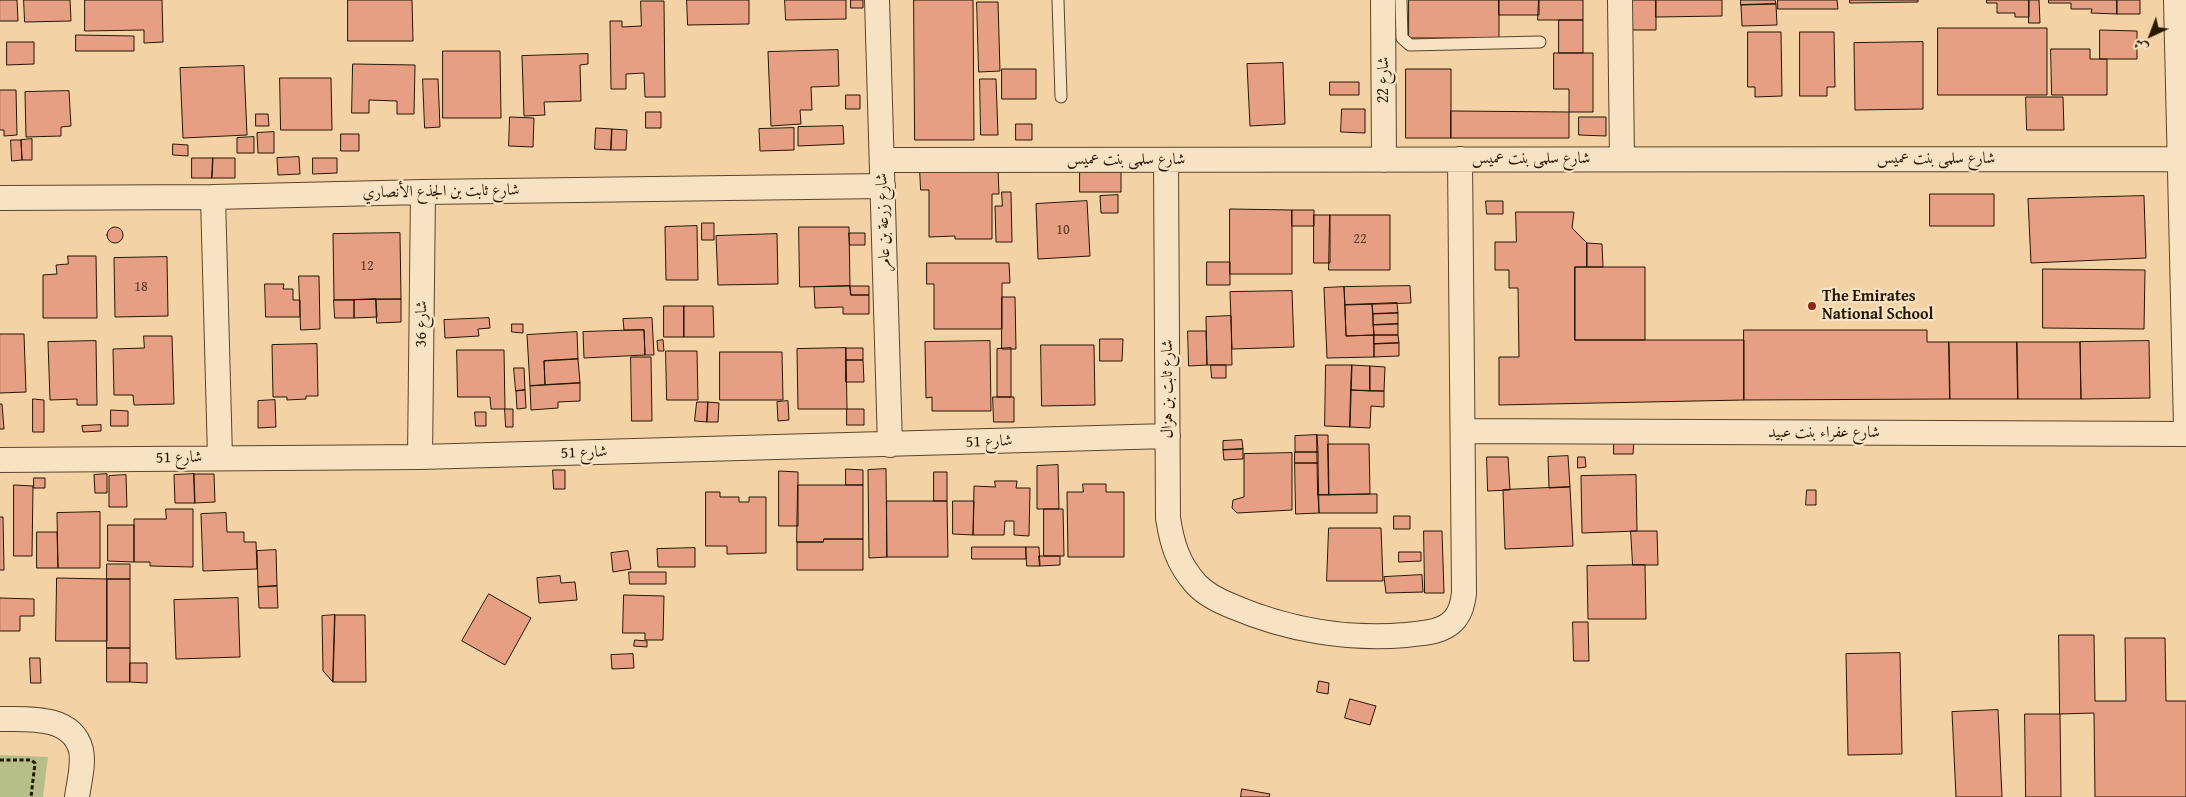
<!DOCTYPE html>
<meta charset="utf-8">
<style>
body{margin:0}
#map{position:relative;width:2186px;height:797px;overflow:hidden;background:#f3d3a5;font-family:"Gentium Book Plus",Amiri,serif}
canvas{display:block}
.north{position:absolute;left:2126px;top:10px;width:50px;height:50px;-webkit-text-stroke:4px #f7e2c4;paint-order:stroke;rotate:223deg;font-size:14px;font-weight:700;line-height:20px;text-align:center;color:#261702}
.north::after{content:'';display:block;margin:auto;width:18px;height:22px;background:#261702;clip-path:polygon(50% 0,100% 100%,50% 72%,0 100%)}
</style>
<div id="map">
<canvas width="2186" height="797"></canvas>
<div class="north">ش</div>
</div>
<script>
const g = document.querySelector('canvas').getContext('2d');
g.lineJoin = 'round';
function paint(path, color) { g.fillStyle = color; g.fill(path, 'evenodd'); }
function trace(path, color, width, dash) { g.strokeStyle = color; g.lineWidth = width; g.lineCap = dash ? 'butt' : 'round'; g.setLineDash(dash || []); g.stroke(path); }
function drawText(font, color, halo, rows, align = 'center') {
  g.font = font + ' "Gentium Book Plus",Amiri,serif'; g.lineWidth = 4.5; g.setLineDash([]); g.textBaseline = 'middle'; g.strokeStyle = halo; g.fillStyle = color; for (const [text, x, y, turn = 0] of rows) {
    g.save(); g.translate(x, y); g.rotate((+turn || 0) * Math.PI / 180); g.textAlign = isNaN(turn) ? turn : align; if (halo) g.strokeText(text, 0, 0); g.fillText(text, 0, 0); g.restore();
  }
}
paint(new Path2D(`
 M0 755 48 757 43 797H0Z`), '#b6be8a');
const building = new Path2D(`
 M0 0H17L18 21H0Z
 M24 0H70L71 21 25 22Z
 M85 0H162L163 42 144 43V30L85 31Z
 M348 0H412L413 41H348Z
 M687 0H749V24L688 25Z
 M785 0H846V19L786 20Z
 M851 0H863V8H851Z
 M914 0H973L974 140H915Z
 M1409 0H1499V38H1409Z
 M1499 0H1539V15H1499Z
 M1539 0H1583V20H1538Z
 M1626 0H1656V30H1627Z
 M1656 0H1722V16L1656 17Z
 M1741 0H1775L1776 4 1741 5Z
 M1778 0H1837L1838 9H1778Z
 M1850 0H1918V2L1850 3Z
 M1987 0H2029V17H2015V13H1997V3H1987Z
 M2029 0H2039L2040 23H2029Z
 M2049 0H2117V14L2091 13 2092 9H2071V3H2049Z
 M2117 0H2140V14H2117Z
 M641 1H664L665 97H645L644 73 626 74V89H611L610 21H622V27L641 26Z
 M977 2H998L1000 71 979 72Z
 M1776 4 1777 25 1742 26 1741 5Z
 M1559 20H1583V53H1559Z
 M1938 28H2047V95H1938Z
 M2100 30 2137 31V59H2100Z
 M1748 32H1781L1782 96 1755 97V87H1748Z
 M1800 32H1834L1835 87H1827V96H1800Z
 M76 35 134 36V51H76Z
 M7 42H34V64L7 65Z
 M1923 42V109L1855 110 1854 43Z
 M2051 49H2090V59H2107V95H2052Z
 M838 50 839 86 811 87 812 110H800L801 124 771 126 768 52Z
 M443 51H500L501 118H443Z
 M1554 53H1593V112H1569V89H1554Z
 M588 54V64L580 65 581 101 544 102 545 115 524 116 522 56Z
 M1283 63 1285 124 1250 126 1247 64Z
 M353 64 415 65 414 114H397V101L369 100V113H352Z
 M244 66 247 135 183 138 180 68Z
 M1002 69H1036V99H1002Z
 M1406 69H1451V138H1406Z
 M280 78H331L332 130H281Z
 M423 79H438L440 127 425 128Z
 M980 79H996L998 135H981Z
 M1330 82H1359V95H1330Z
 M0 90H16L17 135 4 136V130H0Z
 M69 91 71 126 61 127V136L26 137 25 92Z
 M846 95H860V109H846Z
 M2026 97H2063L2064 130H2027Z
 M1342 109H1365V133L1341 132Z
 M1451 111 1569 112V138H1451Z
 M646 112H661V128H646Z
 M256 114H268L269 126H256Z
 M510 117 534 118 533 147 509 146Z
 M1579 117H1606V136L1579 135Z
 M1016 124H1032V140H1016Z
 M843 126 844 144 798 146V127Z
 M596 128 612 129 611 150 595 149Z
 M794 128V150L760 151 759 129Z
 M612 129 627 130 626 150H611Z
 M274 132V153H258L257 133Z
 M341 134H359V151H341Z
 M254 137V153H237V138Z
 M32 139V160H22L21 140Z
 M11 140H21L22 160 12 161Z
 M173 144 188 145V156L173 155Z
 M299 157 300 174 278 175 277 158Z
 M192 158H213L212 178H192Z
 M213 158H235V178H212Z
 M313 158H337V173L313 174Z
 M920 169H998L999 194H992V239H955V236L929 237V190H921Z
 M1080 172H1121V192H1080Z
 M1002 192H1011L1012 242H996L995 206H1002Z
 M1930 194H1994V226H1930Z
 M1118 195V213H1101L1100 196Z
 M2144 196 2146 258 2031 263 2028 199Z
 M1087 201 1090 256 1038 259 1036 204Z
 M1486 201H1503V214H1487Z
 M1230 209 1292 210V274H1230Z
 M1292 210H1314V226H1292Z
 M1516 212H1574L1572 228 1587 243V267H1575V340H1744V400L1499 405V357H1519L1518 288H1509V270H1495V242H1516Z
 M1314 215H1330V263H1314Z
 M1330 215H1390V270H1329Z
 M702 223H714V240H702Z
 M697 226 698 280H666L665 227Z
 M799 227H849L850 286 800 287Z
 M107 235a8 8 0 1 1 16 0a8 8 0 1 1-16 0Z
 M400 233 401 299 334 300 333 234Z
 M849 233H865V245H850Z
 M777 234 778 284 718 285 716 236Z
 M1587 243 1602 244 1603 267H1587Z
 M68 256H96L97 318H43V275L57 274 56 265 68 264Z
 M167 257 168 316 115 317 114 258Z
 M1207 262H1230V285H1207Z
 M927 263H1009L1010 283H1002V329H934V284H927Z
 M1575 267H1645V340H1575Z
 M2043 269 2145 270 2144 329 2043 328Z
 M299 276H319L320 329 301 330Z
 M265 284H284L283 289H293V300H300V317H266Z
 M850 286H869V295H851Z
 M850 286 851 295H869V314H843V307L815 308 814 287Z
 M1410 286 1411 303 1345 305 1344 287Z
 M1344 287 1346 336 1374 335V357L1327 358 1324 288Z
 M1292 291 1294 347 1232 349 1230 292Z
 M1002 297H1015L1016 349H1002Z
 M376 299 377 317 354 318V300Z
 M376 299H401V322L377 323Z
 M334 300H354V318H335Z
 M1397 303 1398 313 1373 314 1372 304Z
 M1372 304 1374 335 1346 336 1345 305Z
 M664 306H684V337H664Z
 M684 306H713L714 337H684Z
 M1398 313V324L1373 325V314Z
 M1231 316 1232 365H1207L1206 317Z
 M489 318 490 328 478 329 479 336 445 338 444 320Z
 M652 318 654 355H645L644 330H624L623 319Z
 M512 324H523V333L512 332Z
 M1398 324V335H1374L1373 325Z
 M644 330 645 355 584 358 583 332Z
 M1744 330H1927V342H1949L1950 399 1744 400Z
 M1188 331H1206L1207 365 1189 366Z
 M577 332 578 359 544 361 545 385 530 386 527 335Z
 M0 334H24L26 392 0 393Z
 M1374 335H1398L1399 343 1374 344Z
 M144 336H172L174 404 134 405 133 395H114L113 349 144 348Z
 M1100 339H1123L1122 361H1100Z
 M663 340 664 351H658L657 341Z
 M96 341 97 405H77V399L50 400 48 342Z
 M990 341 991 411H932V397L926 398 925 342Z
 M2149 341 2150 398 2081 399 2080 342Z
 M1949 342H2017L2018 399H1950Z
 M2017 342H2080L2081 399H2018Z
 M1399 343V356L1374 357V344Z
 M317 344 318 396H306V399L287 400V397H273L272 345Z
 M1041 345H1094L1095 405 1042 406Z
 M846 348H863V360H846Z
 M846 348 847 409H798L797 349Z
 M1011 348V397H997V349Z
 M457 350H504L505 409H491L490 397H458Z
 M666 351H697L698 400H667Z
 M720 352H782L783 400H720Z
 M631 357H651L652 421H632Z
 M578 359 580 383 545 385 544 361Z
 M846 360H863L864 382H846Z
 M1211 365H1226V378H1212Z
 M1326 365H1352L1350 427 1325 426Z
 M1352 365 1370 366V391L1351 390Z
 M1370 366 1385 367 1384 391H1370Z
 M514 368H524L525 390 516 391Z
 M580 383V401L558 402V408L531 410 530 386Z
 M525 390 526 408 517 409 516 391Z
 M1351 390 1384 391V407L1371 406 1370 428 1350 427Z
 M993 397H1014V422H994Z
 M33 399 44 400V432H33Z
 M275 400 276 427 258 428V401Z
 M788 401 789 420 778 421 777 402Z
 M697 402H708L707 422 695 421Z
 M708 402 719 403 718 422H707Z
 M0 404H2L4 429H0Z
 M505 409H513V427H506Z
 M847 409H864V425H847Z
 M111 410 128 411V426H111Z
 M475 412H486V426H476Z
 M101 425V431L83 432 82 426Z
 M1317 435 1318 452H1295V436Z
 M1317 435H1328L1329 495H1318Z
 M1614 439H1634L1633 454H1614Z
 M1242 440 1243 449 1223 450V441Z
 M1328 444H1369L1370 494 1329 495Z
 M1243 449V459L1224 460 1223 450Z
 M1295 452H1318V463H1295Z
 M1292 453V510L1237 513 1232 508 1233 500 1244 497V454Z
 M1568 456 1570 487 1549 488 1548 457Z
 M1487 457H1508L1510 490 1488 491Z
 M1578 457H1585L1586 467 1578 468Z
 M1295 463H1318L1319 513 1296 514Z
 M1058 465 1059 509H1037V466Z
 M846 469 863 470V485H846Z
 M886 469 887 557 869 558 868 470Z
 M553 470H565V489H554Z
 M779 471 798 472V526H779Z
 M934 472H947V501H934Z
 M107 474V493H95L94 475Z
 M194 474H214L215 502 195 503Z
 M194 474 195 503H175L174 475Z
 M126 475 127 507H109V476Z
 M1636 475 1637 531 1582 533 1581 476Z
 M34 478H45V488H34Z
 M995 481H1017L1016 488H1030L1029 536 1014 535V521H1005L1004 535H973L974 486 995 487Z
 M1083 484H1106V492H1124V557H1068L1067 492H1083Z
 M14 485 33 486 32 556H14Z
 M798 485H863V539H824L823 542H797Z
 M1570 487 1573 546 1505 549 1503 490Z
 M1807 490H1816V505H1806Z
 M706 492H720V497H739V502H749V497H766V553L727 554V546H706Z
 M1370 494H1377V513H1319L1318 495Z
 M887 501H947L948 557H887Z
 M953 501H974L973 535 953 534Z
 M166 509H193V567L150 566V562H134V519H166Z
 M1044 509H1063L1064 556H1044Z
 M100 512V568H58L57 513Z
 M226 513 227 532H244V542H256L257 569 203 571 201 514Z
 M1394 516H1410V529H1394Z
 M0 517H3L4 570H0Z
 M108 525H134V562L108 561Z
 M1329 528H1381L1383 581H1327Z
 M1424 531H1442L1444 593H1425Z
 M1631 531H1657L1658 565H1633Z
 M37 532H57L58 568H37Z
 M824 539H863V570H797V542H823Z
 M972 547H1026V559H972Z
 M1026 547H1039L1040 566H1027Z
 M695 548V567H658L657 549Z
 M276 550 277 586 258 587 257 551Z
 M628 551 631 569 613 572 611 553Z
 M1399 552H1421V561L1399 562Z
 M1039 556H1060V565L1040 566Z
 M107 564H130V579H107Z
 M1645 565 1646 619H1588L1587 566Z
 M629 572H666V584H630Z
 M1422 575 1423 592 1386 593 1384 577Z
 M560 576 561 583 575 582 577 600 539 603 537 578Z
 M57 578 107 579V641H56Z
 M107 579H130V648H107Z
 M277 586 278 608H259L258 587Z
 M489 594 531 618 505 665 462 641Z
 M624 595 664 596 663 640H645V633H623Z
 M0 598 34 599V616H20V631H0Z
 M238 598 240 657 176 659 174 600Z
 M335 615H365L366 682H333Z
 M335 615 333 682 323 671 322 616Z
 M1573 622H1588L1589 661H1574Z
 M2059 635H2094L2095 701H2126L2125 638H2165L2166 701H2186V797H2095L2094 713 2060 714Z
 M635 640 647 641V647L634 646Z
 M107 648H130V682H107Z
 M1900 653 1902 754 1848 755 1846 654Z
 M633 654 634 668 612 669 611 655Z
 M30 658H40L41 683H31Z
 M130 663H147V683L130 682Z
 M1319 681 1329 683 1328 694 1317 692Z
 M1350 699 1376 706 1370 725 1345 718Z
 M1998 710 2002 797H1956L1952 712Z
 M2025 714H2060L2061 797H2026Z
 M1242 789 1270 794 1269 797H1241Z`);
paint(building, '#e79f83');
trace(building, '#261702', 1);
const lane = new Path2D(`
 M1058 0 1061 97
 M1401 0 1402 38 1410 45 1540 42`);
const street = new Path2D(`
 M877 0 890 445
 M1383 0 1384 160
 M1620 0 1622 159
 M2176 0 2186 427
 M882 160 2180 159
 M1166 160 1168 518C1172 544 1178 564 1196 584 1206 595 1221 602 1234 607 1288 630 1348 640 1406 635 1422 633 1441 633 1453 621 1461 613 1463 603 1464 593L1460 159
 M213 197 220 457
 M0 198 213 197 423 192 883 186
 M1463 431 2186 434
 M420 457 423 192
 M0 460 420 457 1168 436
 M0 719C28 719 72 715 81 750 84 765 79 782 77 797`);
trace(lane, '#59462b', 13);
trace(street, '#59462b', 26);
trace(new Path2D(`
 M0 760H31L35 763 31 797`), '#261702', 3, [4, 2.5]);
trace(lane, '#f7e2c4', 11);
trace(street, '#f7e2c4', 24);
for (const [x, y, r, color] of [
 [1812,306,5,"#8f2418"]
]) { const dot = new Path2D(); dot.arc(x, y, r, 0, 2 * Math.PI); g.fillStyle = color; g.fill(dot); trace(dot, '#f7e2c4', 2); }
drawText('14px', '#563922', null, [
 ["10",1063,230],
 ["22",1360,239],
 ["12",367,266],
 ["18",141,287]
]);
drawText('16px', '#261702', '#f7e2c4', [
 ["شارع 22",1384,80,-90],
 ["شارع سلمى بنت عميس",1531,159],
 ["شارع سلمى بنت عميس",1936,159],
 ["شارع سلمى بنت عميس",1126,160],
 ["شارع ثابت بن الجذع الأنصاري",441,192,-1],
 ["شارع زرعة بن عامر",884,222,-92],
 ["شارع 36",422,324,-89],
 ["شارع ثابت بن هزال",1168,389,-90],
 ["شارع عفراء بنت عبيد",1824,433],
 ["شارع 51",989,442,-2],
 ["شارع 51",584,453,-2],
 ["شارع 51",179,458,-1]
]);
drawText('bold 16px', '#261702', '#f7e2c4', [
 ["The Emirates",1822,297],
 ["National School",1822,315]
], 'left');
</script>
